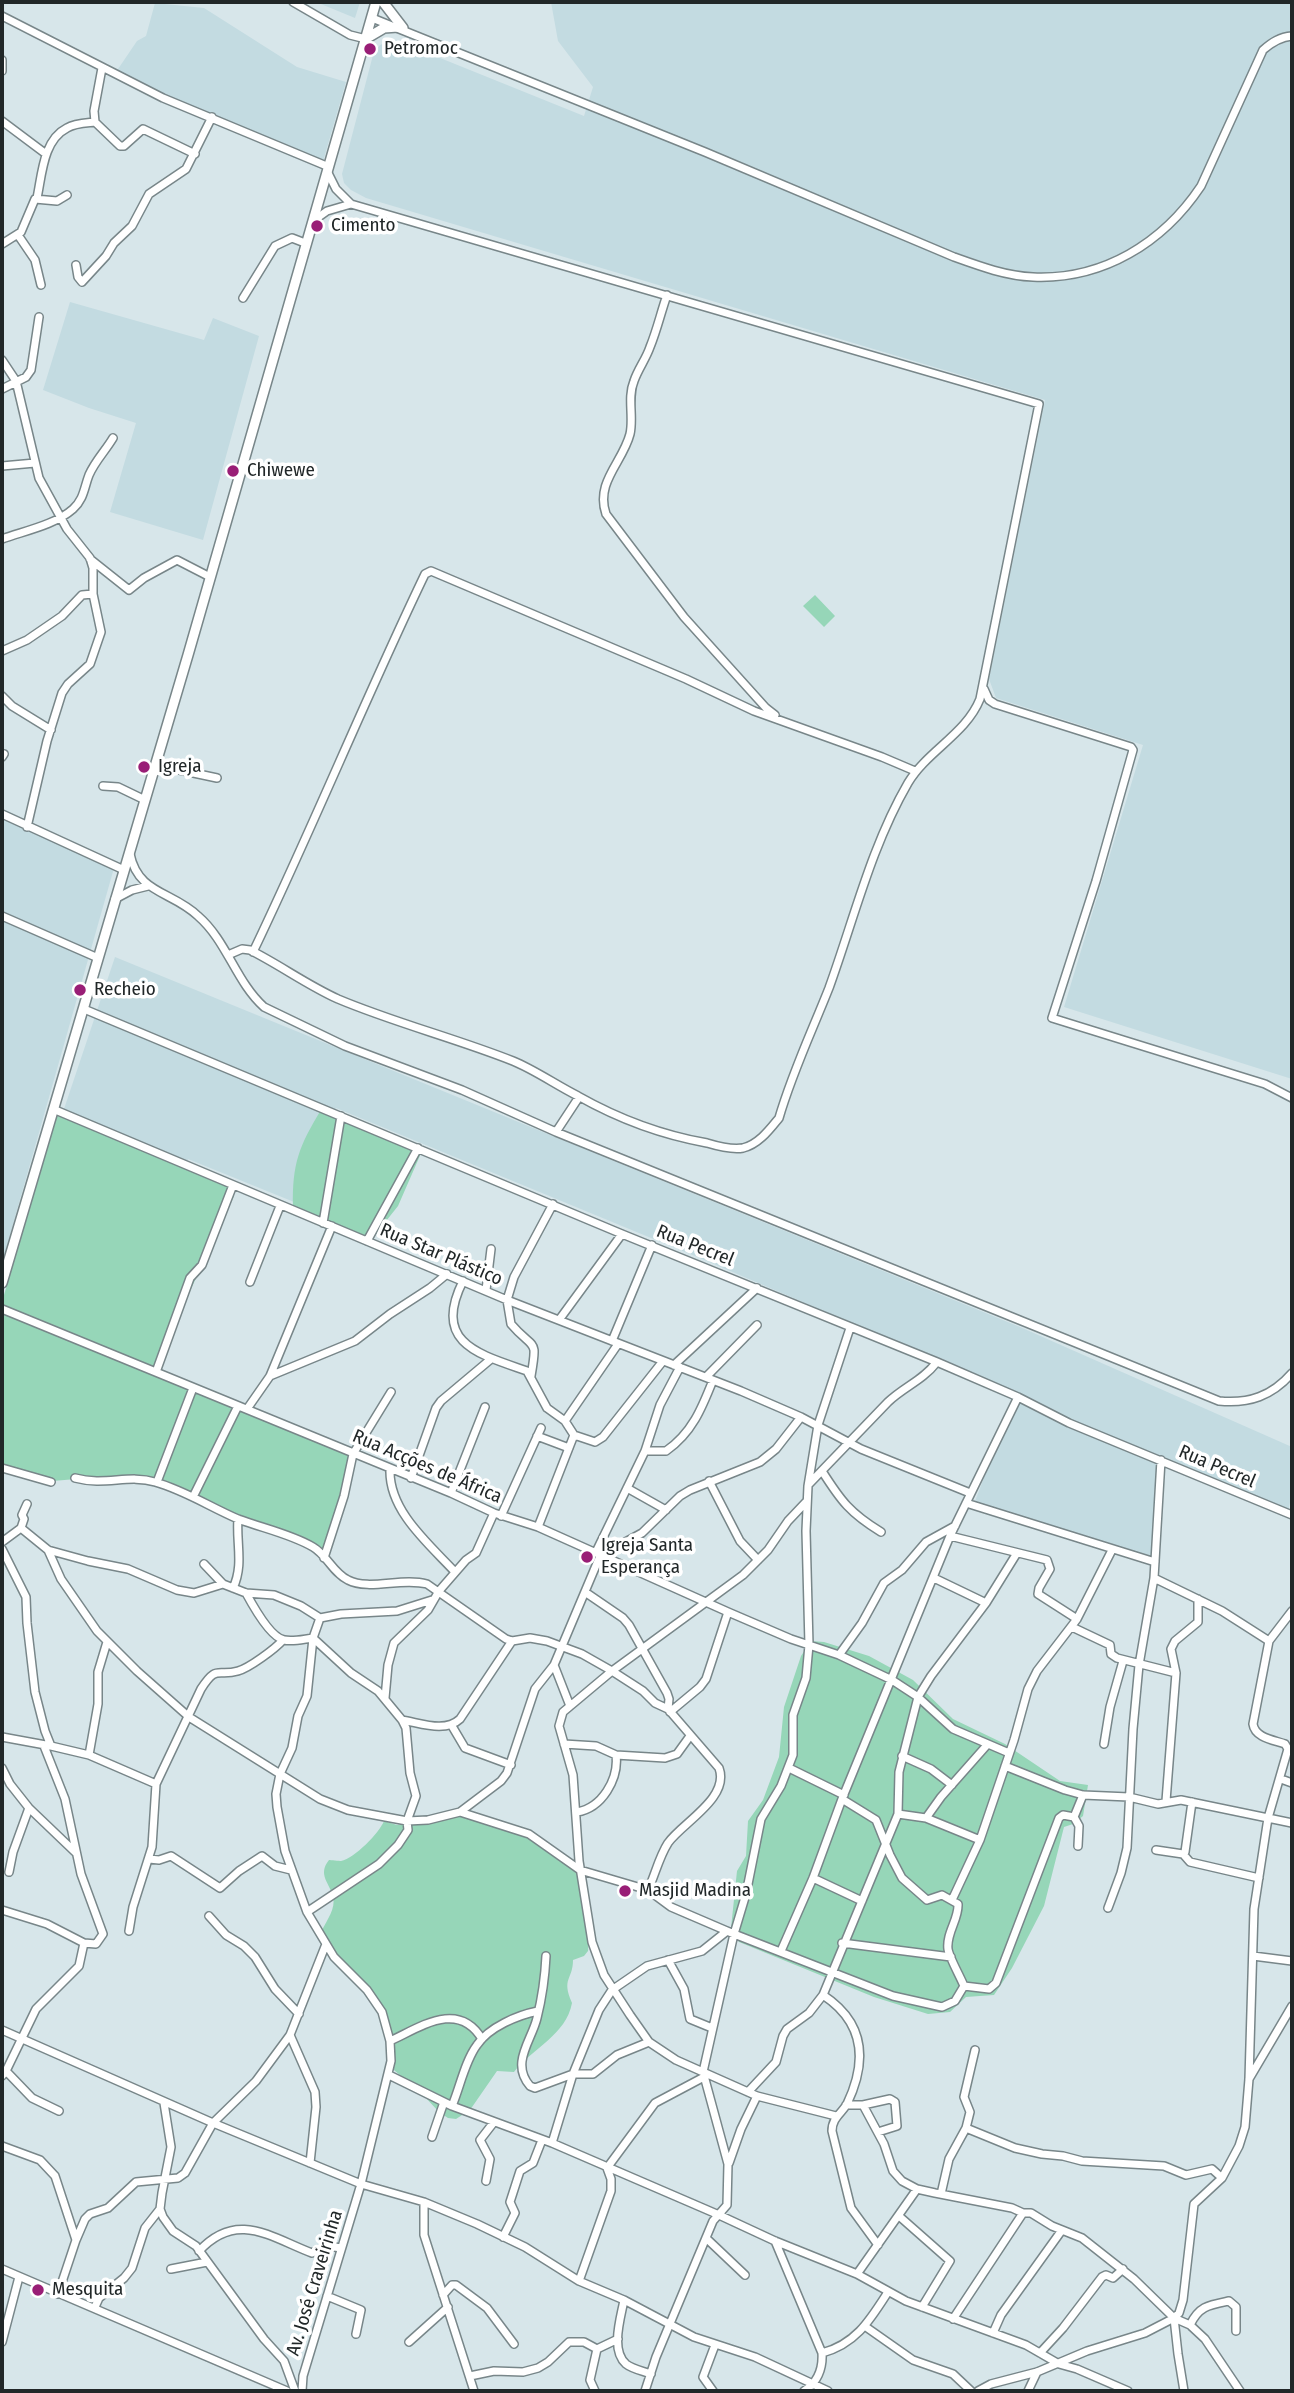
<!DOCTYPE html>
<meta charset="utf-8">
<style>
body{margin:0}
#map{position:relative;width:1294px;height:2393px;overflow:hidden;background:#d7e6ea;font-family:"Fira Sans Condensed",sans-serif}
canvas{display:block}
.frame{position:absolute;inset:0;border:4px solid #212728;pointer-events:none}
</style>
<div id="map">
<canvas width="1294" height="2393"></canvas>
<div class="frame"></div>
</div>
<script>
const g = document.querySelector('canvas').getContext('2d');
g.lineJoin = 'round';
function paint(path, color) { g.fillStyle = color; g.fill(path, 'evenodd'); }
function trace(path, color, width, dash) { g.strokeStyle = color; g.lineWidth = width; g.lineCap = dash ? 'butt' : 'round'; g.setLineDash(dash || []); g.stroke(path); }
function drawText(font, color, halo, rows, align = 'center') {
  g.font = font + ' "Fira Sans Condensed",sans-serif'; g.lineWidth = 7; g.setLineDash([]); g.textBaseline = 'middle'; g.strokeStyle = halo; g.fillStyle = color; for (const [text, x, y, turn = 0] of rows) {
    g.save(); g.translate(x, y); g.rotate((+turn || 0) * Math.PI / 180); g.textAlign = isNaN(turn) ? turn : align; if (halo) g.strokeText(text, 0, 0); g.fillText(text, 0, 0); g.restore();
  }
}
paint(new Path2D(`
 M316 2H360L355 18Z
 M551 2H1292V1079L1064 1007 1143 745 996 698 989 679 1045 400 366 198 351 190 344 183 342 174 373 55 380 45 393 39 584 116 593 87 558 41Z
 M155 3 204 8 297 67 346 82 322 165 116 72 137 41 146 36Z
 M70 302 204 340 213 318 259 336 203 540 110 512 136 423 89 408 43 390Z
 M2 814 114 868 4 1256H2V915L4 909 2 908Z
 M115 957 1020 1327 1292 1447V1492L1288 1513 1158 1462 1154 1561 974 1504 1016 1393 702 1259 336 1108 299 1204 188 1159 101 1451 2 1303 14 1258Z`), '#c3dbe1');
paint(new Path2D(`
 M815 595 835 616 824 627 803 606Z
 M321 1110 422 1151 398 1206 367 1245 293 1207C292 1164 299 1146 321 1110Z
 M57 1114 230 1181 234 1196 154 1369 355 1458 341 1517 323 1554 149 1481 76 1479 53 1481 2 1467V1302Z
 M811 1641 824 1642 869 1656 913 1680 953 1719 1005 1744 1060 1781 1088 1785 1083 1816 1073 1824 1064 1827 1044 1906 1012 1968 994 1995 966 1997 950 2012 928 2014 874 1997 739 1942 731 1928 737 1871 746 1856 748 1821 763 1800 779 1757 784 1707 801 1656Z
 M459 1815 526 1836 561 1858 579 1875 589 1937 588 1951 584 1956 573 1960C573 1980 561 1978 572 2003 566 2035 533 2048 514 2072L497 2071 470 2110 456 2119 448 2118 439 2112 425 2097 394 2070 395 2052 391 2029 375 1996 331 1951 322 1930C327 1920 336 1908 333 1897 330 1883 317 1875 329 1860 330 1860 340 1861 341 1861 355 1858 379 1833 384 1821L397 1825Z`), '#96d6b8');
const minor = new Path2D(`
 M293 2 350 35 366 39
 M2 16 163 98 329 167
 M372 18 705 152 954 257C979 266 1006 276 1033 277 1103 280 1163 243 1201 186L1263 50C1272 42 1280 37 1292 36
 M2 60V71
 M2 121 46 154
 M95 122 120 146H124L143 129 195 154
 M37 198C42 175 43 140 67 128 75 123 86 123 95 122L94 111 102 68
 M313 221 327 211 351 204
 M18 235 35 260 41 285
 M2 244 21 232 35 199 57 201 67 195
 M76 265 78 277 82 282 106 256 114 243 132 226 149 194 186 169 212 117
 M667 295C661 312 657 330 650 347 646 359 638 369 634 381 627 398 634 417 630 434 623 462 595 482 606 514L684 617 766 708 775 715
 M243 298 275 246 292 238 305 243
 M2 360 16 381 39 478 67 529 90 558 93 568V594L101 632 90 664 68 684 62 693 47 741 27 827
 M2 389 26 377 31 370 39 317
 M2 466 35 463
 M2 539C24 531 55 525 73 509 84 499 84 488 89 475 95 461 106 450 113 438
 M90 559 129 590 144 578 177 560 210 577
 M2 651 27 640 62 616 82 595 93 594
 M984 689 989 700 995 704 1131 747 1133 750 1096 881 1052 1018 1265 1084 1292 1098
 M2 696 12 706 51 730
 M2 757 4 754
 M156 765 217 778
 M103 786 118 787 145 800
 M2 814 124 870
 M130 854C138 894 172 891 198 916 227 941 236 982 264 1007L345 1046 462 1090 556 1132 1219 1401C1249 1404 1272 1396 1292 1373
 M115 899 132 890 148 886
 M2 916 98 958
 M253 952C313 827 365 699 425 574L431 571 686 679 754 711 882 757 915 771
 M228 955 242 949 250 950C280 965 307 985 338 999 395 1023 455 1038 513 1061 535 1070 556 1085 578 1096 617 1118 662 1135 707 1143 717 1146 732 1150 743 1148 759 1144 770 1129 779 1118 792 1073 812 1031 829 988 854 919 871 847 908 783 927 751 966 734 980 699L1039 404 351 204 336 189 328 173
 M84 1009 622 1234 937 1362 1018 1397 1069 1423 1292 1515
 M53 1109 507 1300 741 1391 801 1417 861 1449 970 1493
 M556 1132 579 1097
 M323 1223 341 1116
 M367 1241 418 1148
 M463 1281C432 1343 478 1354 527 1371L547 1408 565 1421 574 1435 595 1442 603 1437 663 1361
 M250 1282 280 1206
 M486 1290 491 1249
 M2 1309 451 1493 494 1513 538 1527 728 1612 791 1639 839 1655 892 1680 918 1697 953 1729 1009 1753
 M559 1320 622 1234
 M612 1341 652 1245
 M674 1365 757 1288
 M156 1372 190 1278 202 1265 233 1185
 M270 1376 355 1341 390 1314 430 1288 447 1274
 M531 1376C538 1336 534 1351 511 1324L507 1300 514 1277 553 1204
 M706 1377 757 1325
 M247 1409 270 1376 332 1226
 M565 1421 618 1344
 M537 1436 569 1448
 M645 1451H666C692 1433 702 1408 713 1380
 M2 1468 51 1482
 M390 1470C389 1511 429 1544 455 1572
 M822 1471C841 1501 850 1513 881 1532
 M75 1478C105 1486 129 1474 155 1482 184 1490 210 1507 238 1519 262 1528 291 1534 313 1547 327 1555 333 1573 348 1580 369 1591 402 1577 427 1584L506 1639 512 1641 530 1638 547 1641 582 1654 612 1671 643 1691 655 1703 668 1709 719 1768C730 1798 682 1823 668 1843 659 1857 655 1875 648 1890
 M411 1478 436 1408 441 1401 491 1359
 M709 1481 740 1541 758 1560
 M157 1482 193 1388
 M809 1484 888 1402C905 1386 922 1381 937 1362
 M627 1488 666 1510
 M451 1493 485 1407
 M193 1497 238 1406
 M807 1501 788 1521 768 1550 743 1575 612 1671 563 1712 559 1726 573 1775 579 1861 592 1942 604 1975 630 2015 649 2042 676 2060 757 2096 836 2116
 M966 1503 1155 1562
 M501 1516 541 1428
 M538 1527 574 1435
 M21 1528 48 1550 88 1561 128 1569 177 1590 194 1593 223 1584
 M950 1536 1047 1560 1050 1569 1039 1588 1038 1594 1077 1619
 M2 1542 21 1528 24 1519 22 1515 27 1504
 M2 1549 26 1597 27 1623 35 1692 45 1731 51 1746
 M48 1550 61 1579 97 1631 137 1671 189 1717 320 1799 348 1810 407 1821 428 1820 460 1812 501 1781 507 1773 535 1689 554 1665
 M596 1552 645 1451 660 1405 680 1367
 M324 1558 344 1496 353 1454 391 1392
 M204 1564 223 1584 246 1593 274 1595 301 1606 320 1618 341 1614 397 1611 432 1600
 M934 1578 986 1603
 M1154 1578 1222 1611 1269 1641
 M233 1588C244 1565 236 1543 238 1519
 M585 1592 623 1618 629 1625 667 1693 669 1699 668 1709
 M246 1593C253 1606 270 1637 284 1640 293 1642 304 1639 313 1638L351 1673 378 1691 402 1720 406 1728 410 1773 416 1796 407 1821 408 1830 398 1845 379 1864 307 1912
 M1072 1627 1110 1645 1111 1654 1117 1658 1176 1673
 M839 1655 862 1623 884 1583 902 1570 926 1542 955 1526
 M385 1698 388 1665 394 1643 428 1610 439 1591 466 1560 476 1553 494 1513
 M570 1706 554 1665 600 1556 642 1533 680 1496 690 1490 760 1462 776 1449 801 1417
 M670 1712 700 1687 706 1679 728 1612
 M402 1720C421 1723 445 1733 460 1719L512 1641
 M452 1726 465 1748 511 1765
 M2 1737 51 1746 89 1755 156 1784
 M564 1744 596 1746 616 1755 665 1758 677 1754 690 1736
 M1104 1744 1110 1707 1123 1661
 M89 1755 98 1704V1672L107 1642
 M902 1756 931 1769 952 1785
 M1005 1766 1065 1790 1083 1795 1129 1797 1158 1804 1181 1800 1292 1823
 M2 1768 10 1784 29 1808 75 1852
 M789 1768 844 1795
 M1281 1779 1292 1783
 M842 1799 876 1820 890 1855 902 1878 927 1900 942 1895 958 1904C959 1919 946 1933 948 1949 949 1957 960 1976 964 1986
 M1166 1801 1176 1673 1171 1649 1175 1641 1198 1622V1599
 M460 1812 529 1834 580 1870 648 1890 671 1907 734 1934 893 1996 942 2007 955 2001 964 1986 989 1989 996 1983 1059 1818 1063 1815 1074 1817 1083 1795
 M577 1812C602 1808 619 1779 616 1755
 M898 1814 926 1818 980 1840
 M1074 1817 1079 1826 1078 1846
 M926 1818 941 1797 987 1745
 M1156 1850 1183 1854 1185 1852 1192 1802
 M1183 1854 1190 1862 1259 1878
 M149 1859 159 1860 171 1856 220 1888 239 1871 262 1856 275 1866 291 1870
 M9 1872 13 1852 29 1808
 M813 1878 862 1901
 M952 1900 980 1840 1014 1740 1028 1689 1037 1671 1077 1619 1112 1550
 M1108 1908 1121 1873 1127 1848 1133 1729 1139 1665 1154 1578 1161 1460
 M2 1910 47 1924 84 1943 96 1944 103 1934 81 1874 65 1799 44 1746
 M209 1916 226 1935 244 1946 255 1957 275 1989 299 2014
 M129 1931 133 1907 152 1847 156 1784 201 1689C217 1664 217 1677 238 1671 249 1668 275 1649 283 1640
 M842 1943 951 1957
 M781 1951 813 1878 842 1799 950 1536 1018 1397
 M546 1956C545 1977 542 1998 537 2018 532 2040 510 2063 530 2086L535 2088 573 2074H593L617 2055 649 2042
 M1253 1956 1292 1961
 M668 1960 684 1989 690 2019 712 2028
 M823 1995C864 2022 868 2060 847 2104 841 2114 832 2118 832 2131L851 2208 878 2245
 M2 2030 213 2123 361 2184 424 2202 477 2224 525 2247 579 2281 624 2300 694 2337 755 2357 828 2391
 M290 2035 315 2092 316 2107 310 2163
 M390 2041C419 2028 458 1999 482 2039
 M6 2071 32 2098 59 2111
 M389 2075 452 2106 552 2143 719 2215 775 2241 857 2274 906 2301 1026 2345 1059 2364 1077 2369 1128 2391
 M2 2076 6 2071 36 2009 79 1966 84 1943
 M1249 2079 1292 2006
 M748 2092 776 2062 783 2036 787 2029 809 2013 823 1995 898 1814 899 1772 918 1697 931 1676 986 1603 1017 1553
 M164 2103 171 2147 162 2193 160 2209 163 2217 173 2231 196 2246 264 2339 284 2361 295 2391
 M846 2105H863L884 2144 893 2171 902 2181 917 2189 935 2193 1012 2208 1023 2213H1031L1052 2226 1082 2238 1134 2279 1174 2318 1190 2325 1205 2339 1240 2391
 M863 2105 890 2099 895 2102 897 2126 878 2132
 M452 2106C460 2087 465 2061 477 2045 489 2027 518 2015 538 2011
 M966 2128 1015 2148 1042 2154 1063 2156 1082 2161 1164 2166 1186 2175 1212 2169 1222 2178
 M432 2137 444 2102
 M552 2143 573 2074 599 2010 612 1990 647 1966 702 1951 727 1931
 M2 2146 40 2160 55 2176 76 2240 58 2294
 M729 2163 741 2129 757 2096
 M486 2181 490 2159 480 2140 494 2122
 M941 2194 949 2159 966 2128 970 2112 964 2097 975 2050
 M424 2202V2235L474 2391
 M899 2216 950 2261 922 2307
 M503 2237 515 2213 510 2202 520 2171 533 2163 542 2140
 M706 2238 745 2275
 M76 2240 85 2219 90 2214 108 2208 136 2182 178 2178 185 2173 213 2123 256 2081 290 2035 326 1944
 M775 2241 822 2353C823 2369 817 2383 804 2391
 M199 2251C237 2210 270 2237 312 2253L328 2246 341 2248
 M2 2269C97 2309 192 2350 287 2391
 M171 2269 207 2262
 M857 2274 917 2189
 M579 2281 611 2191V2179L607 2168 655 2103 704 2077
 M443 2295 452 2285H456L487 2308 514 2344
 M327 2296 361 2310 356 2334
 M624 2300C621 2317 610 2350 626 2364 632 2369 643 2371 651 2374
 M95 2307 99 2298 124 2278 132 2268 145 2228 160 2209
 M1174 2318 1178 2354 1184 2391
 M953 2319 1023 2213
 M1190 2325C1199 2306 1209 2305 1229 2301L1236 2307V2331
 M866 2327 913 2360 953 2374 971 2391
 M993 2333 1001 2315 1062 2230
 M2 2342 19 2277
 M409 2342 448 2307
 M822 2353C856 2344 870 2320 888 2292
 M1040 2353 1063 2328 1102 2277 1106 2275 1113 2278 1123 2269
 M470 2376 494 2371 523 2372 538 2368 548 2362 569 2342H584L597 2349 618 2339
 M302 2391 303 2376 361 2184 391 2061 390 2041 382 2012 367 1990 334 1957 307 1912 285 1851 277 1807 276 1794 280 1774 292 1748 298 1716 307 1696 313 1638 320 1618
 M595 2391 590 2380 597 2349
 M645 2391 656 2357 713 2221 727 2205 728 2164 703 2072 734 1934 746 1894 761 1819 781 1786 793 1755V1715L806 1678 809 1645 806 1531 808 1486 818 1425 850 1328
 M713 2391 703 2377 715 2345
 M978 2391 991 2384 1037 2372 1087 2351 1145 2333 1174 2318 1179 2313 1183 2300 1194 2204 1222 2178 1239 2146 1245 2127 1249 2079 1254 1909 1268 1818 1288 1749 1285 1744C1274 1740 1255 1738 1253 1724L1269 1641 1292 1611
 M1028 2391 1037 2372`);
const major = new Path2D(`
 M383 2 403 28
 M367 38 384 28 398 27
 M2 1283 188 655 376 2`);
trace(minor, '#788689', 10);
trace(major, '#788689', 12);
trace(minor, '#fff', 7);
trace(major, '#fff', 9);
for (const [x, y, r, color] of [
 [370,49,7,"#991e76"],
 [317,226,7,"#991e76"],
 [233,471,7,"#991e76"],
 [144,767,7,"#991e76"],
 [80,990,7,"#991e76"],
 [587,1557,7,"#991e76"],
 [625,1891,7,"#991e76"],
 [38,2290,7,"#991e76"]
]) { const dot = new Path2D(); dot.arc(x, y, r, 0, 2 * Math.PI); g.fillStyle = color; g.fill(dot); trace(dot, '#fff', 2.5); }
drawText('19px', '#212728', '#fff', [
 ["Petromoc",384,49],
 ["Cimento",331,226],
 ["Chiwewe",247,471],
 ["Igreja",158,767],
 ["Recheio",94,990],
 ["Igreja Santa",601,1546],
 ["Esperança",601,1568],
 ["Masjid Madina",639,1891],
 ["Mesquita",52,2290]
], 'left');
drawText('19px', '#212728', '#fff', [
 ["Rua Pecrel",695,1246,22],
 ["Rua Star Plástico",441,1255,23],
 ["Rua Acções de África",427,1467,23],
 ["Rua Pecrel",1217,1467,23],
 ["Av. José Craveirinha",315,2283,-73]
]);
</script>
